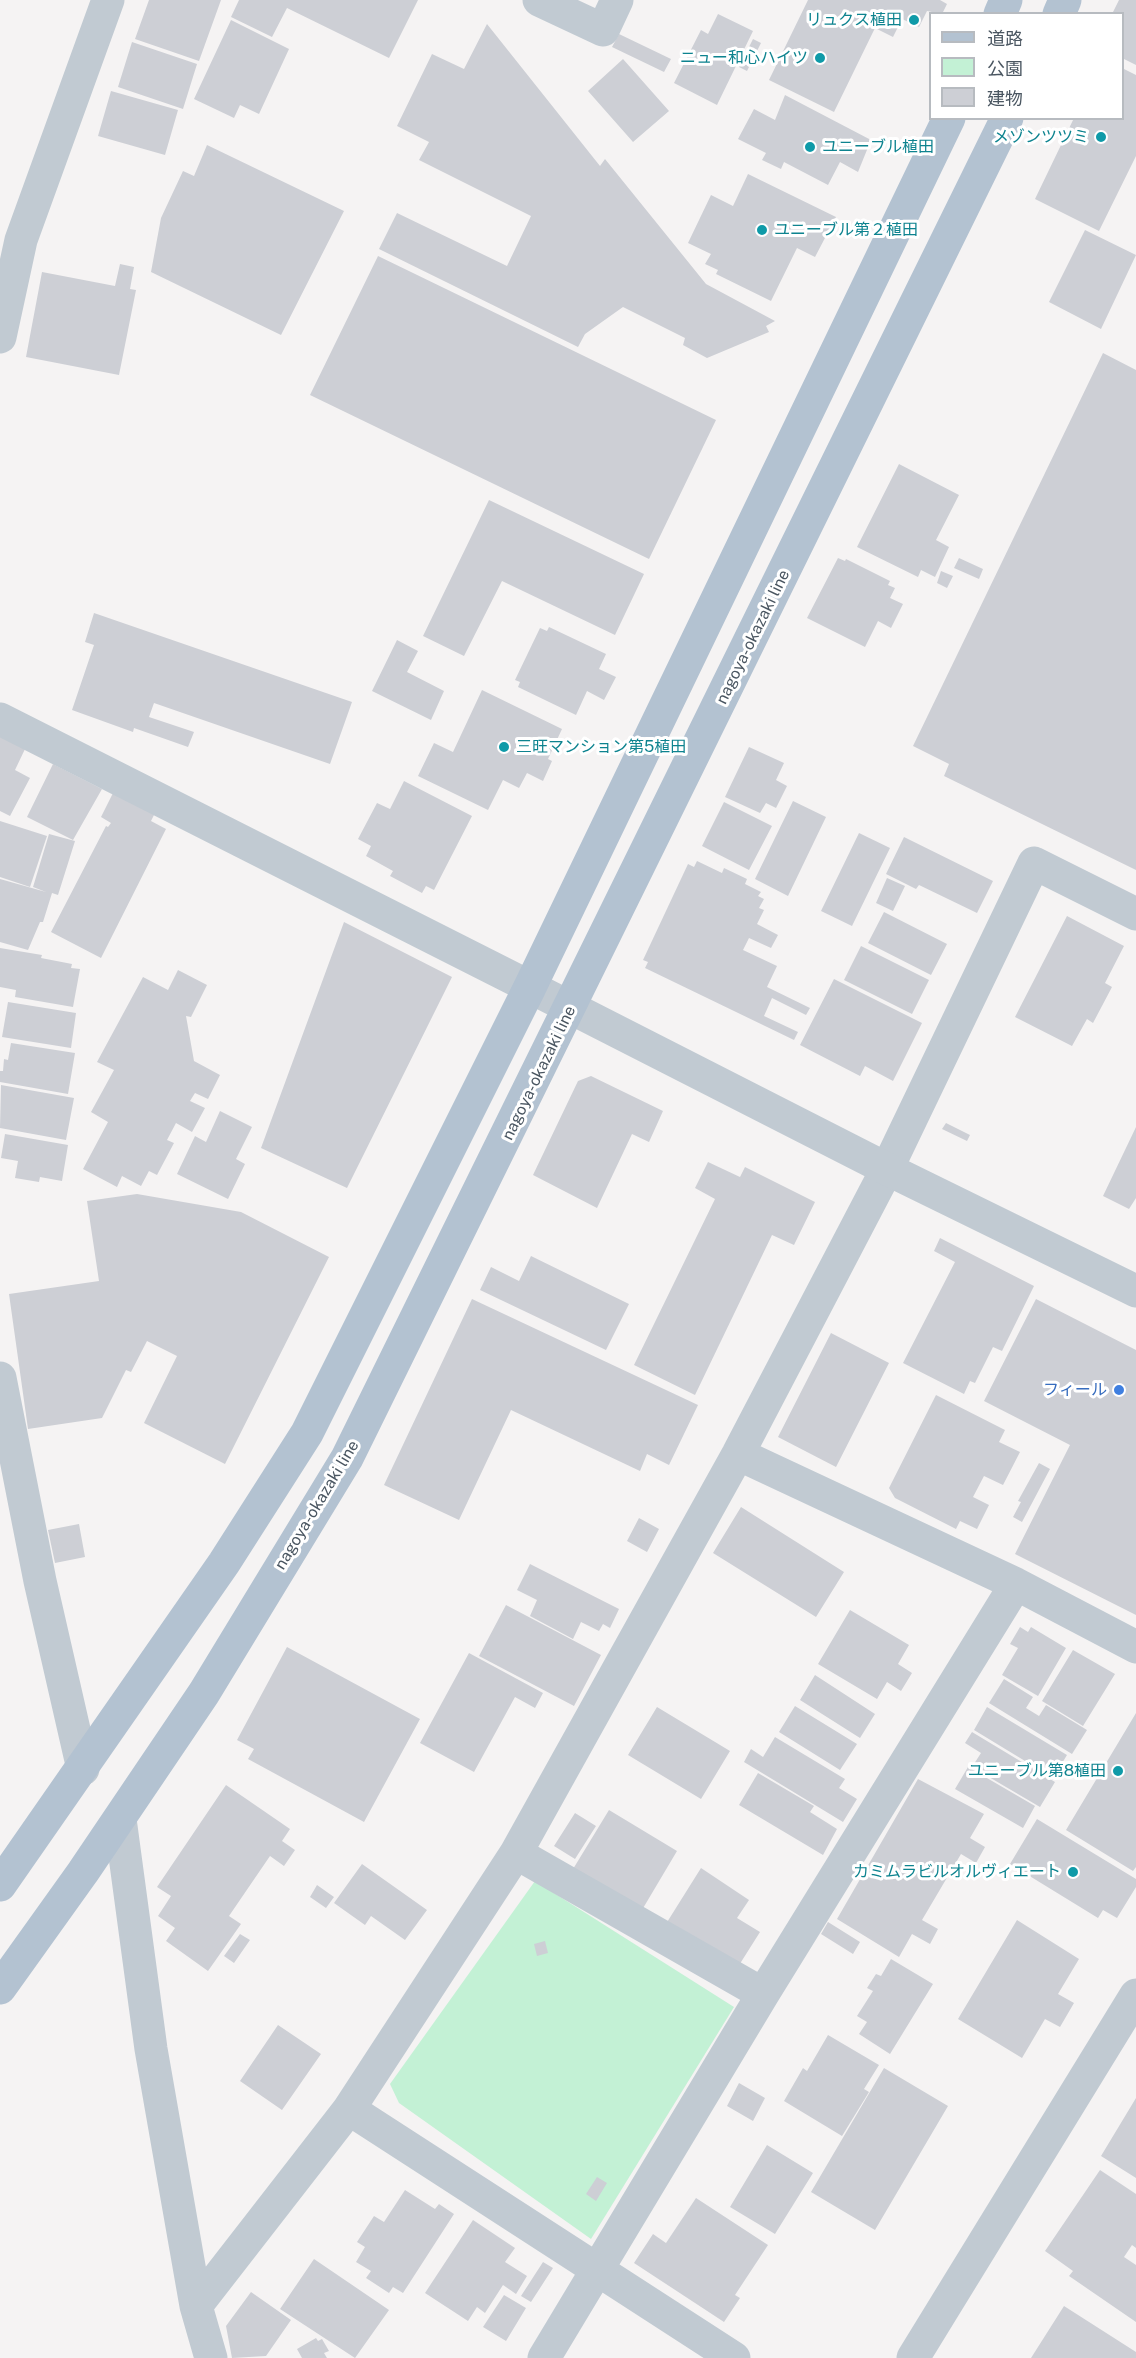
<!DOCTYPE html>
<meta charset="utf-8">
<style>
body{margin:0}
#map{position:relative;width:1136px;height:2358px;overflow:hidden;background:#f5f3f3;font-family:"Public Sans","Noto Sans JP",sans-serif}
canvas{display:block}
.legend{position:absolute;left:929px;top:12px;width:195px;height:108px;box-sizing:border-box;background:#fff;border:2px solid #b7bbc0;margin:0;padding:8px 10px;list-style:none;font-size:18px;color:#4a5661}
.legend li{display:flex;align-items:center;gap:12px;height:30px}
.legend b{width:30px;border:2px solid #b7bbc0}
</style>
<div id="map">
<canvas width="1136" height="2358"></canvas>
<ul class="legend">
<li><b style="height:8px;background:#b3c2d1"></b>道路</li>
<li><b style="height:16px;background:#c3f1d5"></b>公園</li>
<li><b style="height:16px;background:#cdcfd5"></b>建物</li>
</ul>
</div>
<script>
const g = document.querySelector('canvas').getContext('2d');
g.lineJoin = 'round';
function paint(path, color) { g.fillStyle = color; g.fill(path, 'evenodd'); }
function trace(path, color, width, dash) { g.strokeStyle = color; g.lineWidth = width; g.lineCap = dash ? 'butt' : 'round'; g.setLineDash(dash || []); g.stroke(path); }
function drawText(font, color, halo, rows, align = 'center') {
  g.font = font + ' "Public Sans","Noto Sans JP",sans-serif'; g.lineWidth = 6; g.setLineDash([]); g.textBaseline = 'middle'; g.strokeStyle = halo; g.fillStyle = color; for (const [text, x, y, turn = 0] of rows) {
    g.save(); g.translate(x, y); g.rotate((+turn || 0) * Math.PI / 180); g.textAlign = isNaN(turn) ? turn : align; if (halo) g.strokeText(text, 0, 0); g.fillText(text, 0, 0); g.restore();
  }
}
paint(new Path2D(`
 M535 1881 734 2007 591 2239 399 2103 390 2084Z`), '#c3f1d5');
paint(new Path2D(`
 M149 0H221L199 61 135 39Z
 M239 0H418L389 58 287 8 272 37 231 17Z
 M808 0H940L947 4 942 14 927 11 919 27 902 19 893 37 875 28 834 112 769 80Z
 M1119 0H1136V65L1122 58V14H1112Z
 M718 14 753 31 717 105 674 83 701 30 708 34Z
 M231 20 289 49 259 114 240 105 234 118 194 99Z
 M487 24 600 166 605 159 706 284 775 321 766 326 769 332 707 358 683 345 685 338 623 307 585 334 578 347 379 249 397 213 507 266 531 216 419 160 429 142 397 126 432 54 464 69Z
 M619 34 671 59 664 72 612 47Z
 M753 39 761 43 747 71 739 67Z
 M132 42 197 64 183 109 118 87Z
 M623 59 669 111 633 142 588 91Z
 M1122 68 1136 75V156L1099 231 1035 199 1074 118H1122Z
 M111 91 178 110 165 155 98 136Z
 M785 95 871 140 858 172 840 162 828 185 784 162 781 169 762 160 766 153 738 139 754 109 775 120Z
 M207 145 344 211 281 335 151 272 161 218 183 171 194 176Z
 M748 174 836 217 815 257 797 248 771 301 716 274 718 270 705 264 711 254 688 243 711 195 733 206Z
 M1085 230 1136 255 1101 329 1049 302Z
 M378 256 716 420 649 559 310 395Z
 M120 264 134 267 130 289 136 290 119 375 26 357 42 272 115 286Z
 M1103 353 1136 370V870L944 776 949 764 913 746Z
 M899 464 959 495 936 540 949 547 935 577 921 570 918 577 857 547Z
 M489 500 644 574 615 635 502 581 464 656 423 636Z
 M838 558 845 561 846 559 890 581 888 585 895 588 890 598 903 604 891 628 878 621 865 647 807 618Z
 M959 558 983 569 979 579 954 568Z
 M941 571 953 576 947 588 937 583Z
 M94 613 352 702 330 764 154 703 149 717 194 732 188 747 134 728 133 732 72 710 94 645 85 642Z
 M549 627 606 654 599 669 616 677 604 700 587 691 576 715 518 687 520 682 515 680 540 628 547 631Z
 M397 640 418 651 407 672 444 691 431 720 372 691Z
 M482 690 562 729 548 759 552 761 543 781 527 773 519 788 503 780 488 810 418 776 434 743 453 752Z
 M0 736 25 749 15 770 30 778 10 816 0 811Z
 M749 747 784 763 776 780 787 786 776 808 766 803 760 813 725 797Z
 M53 764 102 789 73 840 27 817Z
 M404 781 472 816 434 890 426 886 422 893 390 876 393 871 366 856 371 846 358 839 377 803 390 809Z
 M114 791 155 813 151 821 166 829 101 958 51 932 106 826 108 827 111 823 101 817Z
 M793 801 826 817 788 896 755 879Z
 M724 802 772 826 749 870 702 846Z
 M0 821 47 836 30 887 0 877Z
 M859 833 890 848 852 926 821 911Z
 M49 834 75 841 58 895 52 893 43 922H40L28 950 0 942V879L46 892 33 887Z
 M904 837 993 881 977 913 919 885 916 889 886 874Z
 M697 861 722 873 724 868 747 879 745 884 761 892 758 896 764 899 759 908 764 910 757 924 778 935 771 948 749 938 743 950 777 966 767 987 810 1008 806 1015 772 998 764 1016 798 1032 794 1040 645 968 648 962 643 960 688 864 694 867Z
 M887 878 905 886 893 911 876 903Z
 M884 912 947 944 931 975 868 943Z
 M1067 916 1124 946 1105 983 1112 987 1093 1023 1087 1019 1072 1046 1015 1017Z
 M344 922 452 977 347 1188 261 1148Z
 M861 946 929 980 912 1014 844 980Z
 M0 948 42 955 41 958 72 964 71 968 80 969 73 1007 15 997 16 990 0 987Z
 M178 970 207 985 191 1017 186 1016 194 1061 220 1075 208 1099 195 1093 190 1101 205 1108 192 1132 176 1123 167 1140 174 1143 157 1175 149 1171 141 1186 122 1176 117 1187 83 1169 108 1122 91 1112 114 1070 97 1062 143 977 168 990Z
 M834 979 922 1023 893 1081 865 1066 860 1076 800 1045Z
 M8 1002 76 1013 71 1048 2 1037Z
 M11 1043 75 1053 68 1094 0 1082V1071H3L4 1059 8 1060Z
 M591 1076 663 1111 649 1142 632 1134 597 1208 533 1175 578 1081Z
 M1 1085 74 1098 66 1140 0 1128Z
 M220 1111 252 1127 236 1159 245 1164 228 1199 177 1174 195 1136 206 1142Z
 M946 1123 970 1135 967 1141 942 1129Z
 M1136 1127V1198L1129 1209 1103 1196Z
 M5 1134 68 1145 62 1181 40 1177 39 1182 15 1178 18 1161 1 1158Z
 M708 1162 740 1177 745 1167 815 1202 794 1245 772 1235 695 1395 634 1365 715 1199 695 1188Z
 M137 1194 241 1212 329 1257 225 1464 144 1423 177 1356 147 1341 131 1372 126 1370 102 1418 28 1429 9 1294 99 1281 87 1201Z
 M940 1238 1034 1286 1002 1351 993 1347 975 1383 970 1381 964 1394 903 1363 955 1262 934 1251Z
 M531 1256 629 1304 606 1350 480 1290 491 1267 519 1281Z
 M472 1299 698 1405 669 1465 647 1454 640 1471 511 1410 459 1520 384 1485Z
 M1036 1299 1136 1350V1615L1015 1554 1070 1445 984 1401Z
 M831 1333 889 1363 836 1467 778 1437Z
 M936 1395 1005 1430 999 1442 1020 1452 1003 1485 984 1476 973 1497 989 1505 977 1529 960 1521 956 1529 895 1498 889 1488Z
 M1039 1463 1050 1469 1022 1522 1013 1517 1021 1502 1018 1501Z
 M741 1507 844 1572 816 1617 713 1553Z
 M639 1518 659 1529 647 1552 627 1541Z
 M79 1524 85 1557 55 1563 48 1530Z
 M530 1564 619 1609 610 1628 603 1624 599 1631 581 1622 573 1639 530 1616 537 1600 517 1590Z
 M506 1605 601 1655 574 1706 479 1656Z
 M850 1610 909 1645 898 1664 912 1673 901 1691 887 1682 877 1699 818 1664Z
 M1020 1627 1028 1632 1031 1627 1066 1648 1038 1696 1002 1675 1018 1648 1010 1644Z
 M287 1647 420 1719 364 1822 248 1759 254 1749 237 1740Z
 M1073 1650 1115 1674 1083 1726 1042 1701Z
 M469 1653 543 1693 535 1708 515 1697 474 1772 420 1743Z
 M815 1675 875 1714 860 1738 800 1700Z
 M1004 1679 1033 1697 1026 1708 1039 1716 1046 1705 1087 1730 1072 1754 989 1703Z
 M795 1706 857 1744 840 1770 779 1732Z
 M657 1707 730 1751 701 1799 628 1755Z
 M987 1707 1067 1755 1053 1778 974 1730Z
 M1136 1713V1867L1133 1871 1066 1830Z
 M972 1732 1055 1782 1040 1807 972 1767 981 1753 965 1743Z
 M775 1737 845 1779 839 1788 857 1799 843 1822 744 1762 751 1749 763 1757Z
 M968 1767 1035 1806 1023 1828 955 1789Z
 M758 1773 814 1806 810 1812 837 1829 823 1855 739 1805Z
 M918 1779 984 1814 970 1838 985 1847 976 1863 961 1854 922 1920 938 1929 930 1944 912 1934 899 1957 837 1919Z
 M226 1785 290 1829 282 1841 295 1850 284 1866 270 1856 229 1916 241 1924 208 1971 166 1941 175 1928 158 1916 171 1896 157 1887Z
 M609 1810 677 1851 639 1915 570 1874Z
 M575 1813 596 1826 575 1859 554 1846Z
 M1037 1819 1136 1879V1887L1117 1918 1103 1910 1098 1918 1010 1864Z
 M362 1864 427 1910 405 1940 371 1916 365 1925 334 1903Z
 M701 1868 749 1900 737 1918 760 1932 736 1970 664 1927Z
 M317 1885 334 1897 326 1908 310 1897Z
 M1017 1920 1079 1959 1058 1994 1074 2003 1060 2027 1045 2019 1022 2058 958 2019Z
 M828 1922 860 1942 853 1954 821 1934Z
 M240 1934 250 1940 234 1963 224 1956Z
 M545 1941 548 1953 537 1956 534 1944Z
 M891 1959 933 1984 890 2054 859 2034 867 2022 857 2016 873 1991 867 1988 876 1974 881 1976Z
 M278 2025 321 2054 282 2110 240 2081Z
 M828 2035 879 2065 864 2089 869 2092 842 2136 784 2101 803 2068 807 2071Z
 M884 2068 948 2106 875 2230 811 2192Z
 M739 2083 765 2098 753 2121 727 2106Z
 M1136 2098V2178L1101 2156Z
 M767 2145 813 2173 775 2234 730 2207Z
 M1100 2170 1136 2194V2248L1132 2245 1124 2257 1136 2265V2322L1069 2276 1073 2271 1045 2251Z
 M597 2177 607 2183 596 2201 586 2194Z
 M405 2190 435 2209 439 2204 454 2214 403 2293 393 2287 389 2293 366 2278 371 2271 356 2262 365 2247 357 2242 374 2216 384 2222Z
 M696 2198 768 2245 735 2295 740 2298 724 2322 634 2263 653 2234 666 2243Z
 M473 2220 515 2248 505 2262 527 2276 516 2294 503 2285 485 2313 477 2307 468 2321 425 2293Z
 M314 2259 389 2310 355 2358 280 2309Z
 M543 2262 553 2268 531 2302 521 2296Z
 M251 2292 291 2320 266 2356 232 2358 226 2326Z
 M504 2295 526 2308 506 2341 483 2327Z
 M1064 2306 1136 2352V2358H1031Z
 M316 2338 318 2341 322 2339 329 2351 324 2353 327 2358H302L297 2349Z`), '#cdcfd5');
trace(new Path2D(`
 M539 0 603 30 617 0
 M0 337 21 240 108 0
 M0 719 530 987
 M0 1378 40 1581 83 1769
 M738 1454 1016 1584 1136 1647
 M120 1819 151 2049 196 2306 211 2358
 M516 1853 763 1994
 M349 2109 734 2358
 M196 2306 349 2109 516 1853 738 1454 887 1169 1034 863 1136 914
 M544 2358 763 1994 1016 1584`), '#c1cad2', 33);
trace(new Path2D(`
 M530 987 887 1169 1136 1291
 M913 2358 1136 1995`), '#c1cad2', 33);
trace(new Path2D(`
 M1000 14 1006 0
 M1059 14 1065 0
 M0 1885 224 1563 307 1433 530 987 949 118
 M0 1988 83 1872 204 1693 347 1458 1007 118`), '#b3c2d1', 33);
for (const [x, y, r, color] of [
 [914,20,6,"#0f9aa8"],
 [820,58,6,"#0f9aa8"],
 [1101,137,6,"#0f9aa8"],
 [810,147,6,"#0f9aa8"],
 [762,230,6,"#0f9aa8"],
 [504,747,6,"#0f9aa8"],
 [1119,1390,6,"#3f7fe0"],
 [1118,1771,6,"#0f9aa8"],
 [1073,1872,6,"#0f9aa8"]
]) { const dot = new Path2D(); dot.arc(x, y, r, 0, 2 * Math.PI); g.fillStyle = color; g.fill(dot); trace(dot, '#fff', 2); }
drawText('16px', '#0d838f', '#fff', [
 ["リュクス植田",902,20],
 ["ニュー和心ハイツ",808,58],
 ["メゾンツツミ",1089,137],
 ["ユニーブル植田",822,147,"left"],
 ["ユニーブル第２植田",774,230,"left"],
 ["三旺マンション第5植田",516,747,"left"],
 ["ユニーブル第8植田",1106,1771],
 ["カミムラビルオルヴィエート",1061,1872]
], 'right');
drawText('16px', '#4a5661', '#fff', [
 ["nagoya-okazaki line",753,637,-64],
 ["nagoya-okazaki line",539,1073,-64],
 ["nagoya-okazaki line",317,1505,-59]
]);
drawText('16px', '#366cbe', '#fff', [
 ["フィール",1107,1390]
], 'right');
</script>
